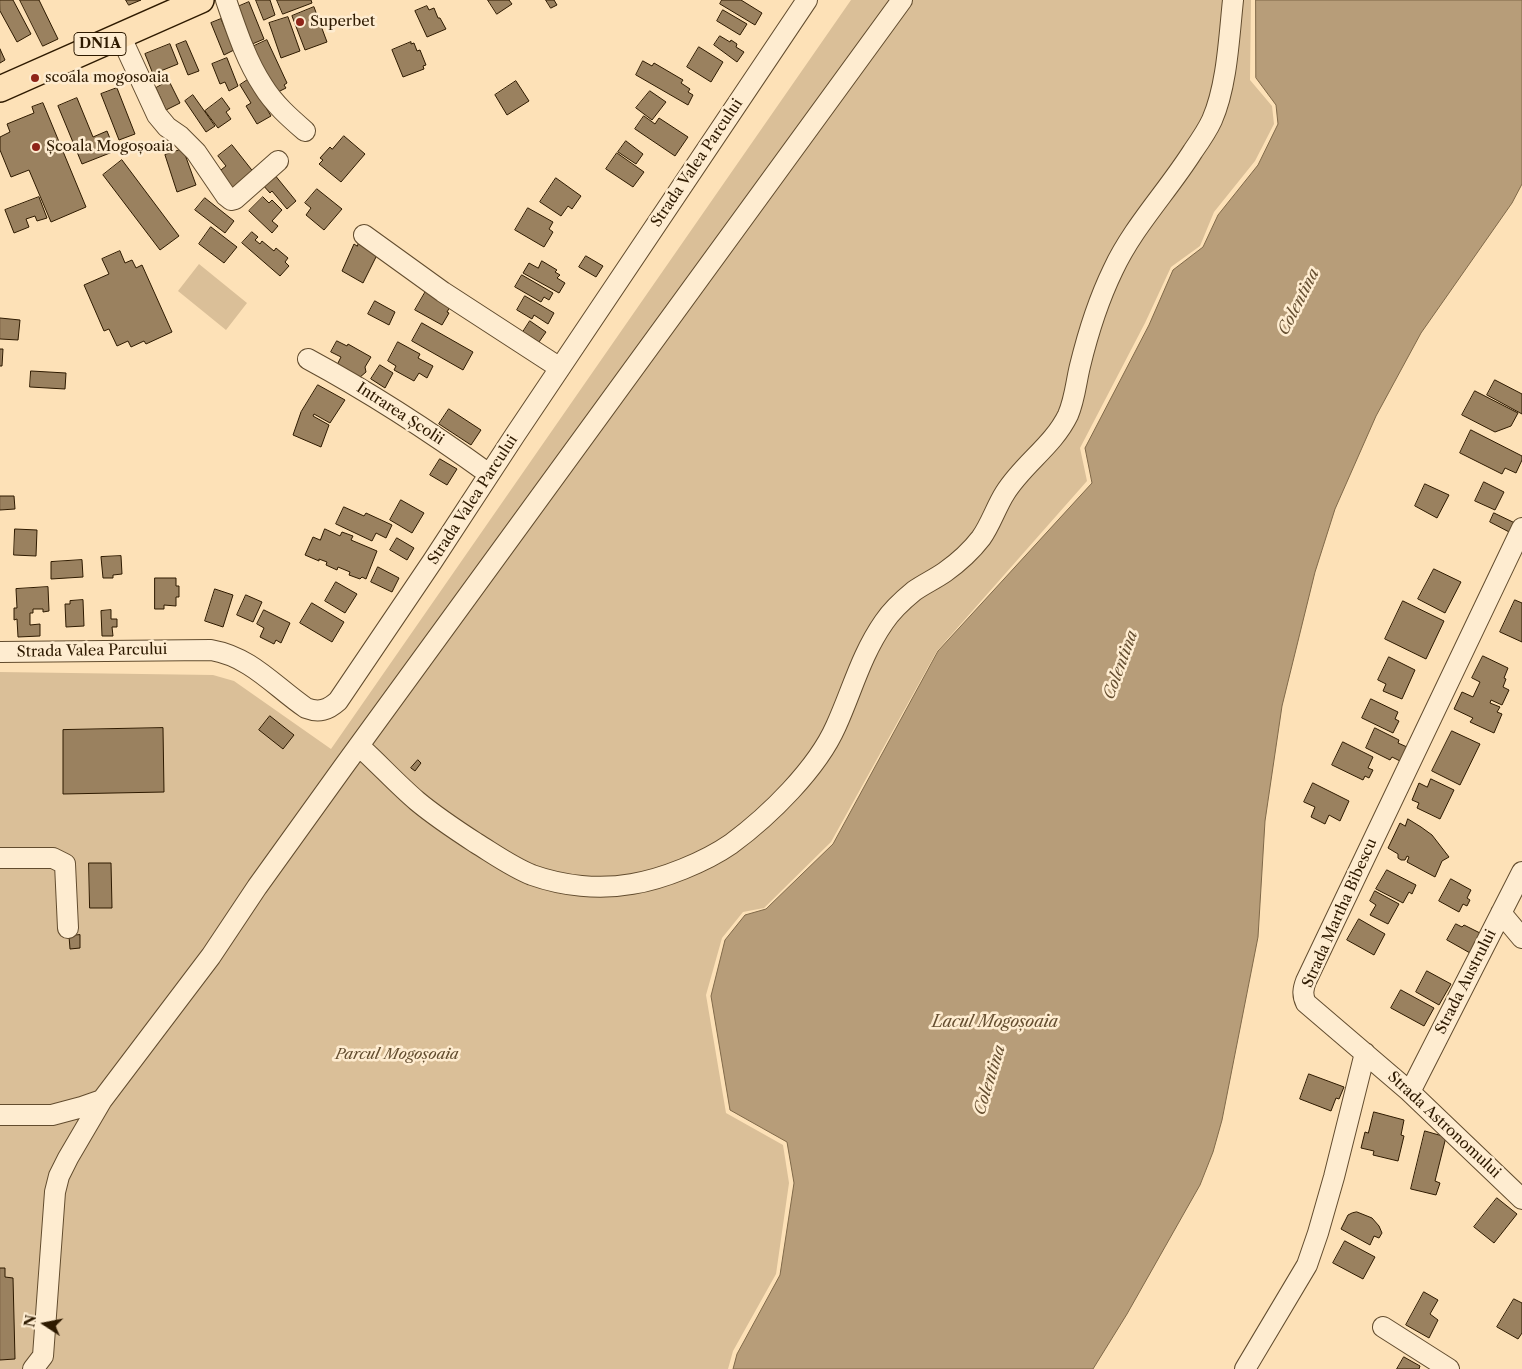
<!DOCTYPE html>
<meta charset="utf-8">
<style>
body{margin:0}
#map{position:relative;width:1522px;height:1369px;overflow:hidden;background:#fde1b7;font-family:"Libre Caslon Text",serif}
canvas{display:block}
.north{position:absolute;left:20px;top:1299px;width:50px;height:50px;-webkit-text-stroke:4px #feecd0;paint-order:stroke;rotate:281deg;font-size:14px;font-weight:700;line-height:20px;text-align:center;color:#2e1a00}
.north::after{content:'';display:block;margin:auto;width:18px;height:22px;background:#2e1a00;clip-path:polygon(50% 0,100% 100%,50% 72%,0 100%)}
</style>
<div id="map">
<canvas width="1522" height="1369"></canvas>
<div class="north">N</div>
</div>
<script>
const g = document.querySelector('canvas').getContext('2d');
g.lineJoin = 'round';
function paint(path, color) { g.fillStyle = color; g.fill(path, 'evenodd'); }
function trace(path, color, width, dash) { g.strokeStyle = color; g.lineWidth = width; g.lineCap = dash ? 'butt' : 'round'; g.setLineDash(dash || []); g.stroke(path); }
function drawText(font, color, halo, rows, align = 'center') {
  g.font = font + ' "Libre Caslon Text",serif'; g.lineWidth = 5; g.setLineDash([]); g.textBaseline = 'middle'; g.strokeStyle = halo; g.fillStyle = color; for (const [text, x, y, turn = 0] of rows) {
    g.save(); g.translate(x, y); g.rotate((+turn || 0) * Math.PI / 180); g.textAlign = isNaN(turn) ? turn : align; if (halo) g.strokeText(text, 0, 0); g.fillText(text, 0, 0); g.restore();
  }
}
paint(new Path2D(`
 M851 0H1251L1250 80 1272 106 1274 124 1255 161 1214 212 1200 246 1171 267 1145 323 1080 448 1087 481 937 651 831 842 764 908 743 912 722 938 706 995 726 1113 783 1145 789 1183 776 1274 733 1351 728 1369H0V672L213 675 234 681 331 749Z
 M199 264 247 303 226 330 178 291Z`), '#dabf98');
const water = new Path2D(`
 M1256 0H1522V184L1512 203 1421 333 1376 416 1335 509 1315 572 1282 706 1265 821 1258 937 1222 1120 1213 1152 1200 1185 1127 1314 1093 1369H733L737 1354 780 1275 794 1183 787 1142 730 1110 711 996 725 940 745 915 766 909 833 844 938 651 1092 483 1085 448 1149 325 1173 270 1203 247 1218 215 1258 165 1278 124 1276 105 1256 78Z`);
paint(water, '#b79d79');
trace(water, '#806949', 1);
const building = new Path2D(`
 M0 0H13L31 34 17 42 0 11Z
 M20 0H39L58 39 43 46Z
 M126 0H141L129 5Z
 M256 0H270L275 15 264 20Z
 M277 0H311L312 3 283 14Z
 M488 0H509L512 4 497 14Z
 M546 0H554L557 5 551 8Z
 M722 0H741L762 13 755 25 720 4Z
 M249 2 264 39 250 45 235 8Z
 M427 6 429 10 434 8 438 18H440L446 29 427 37 415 11Z
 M314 7 327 42 305 50 292 16Z
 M723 10 747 24 740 35 717 21Z
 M288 17 300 51 281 58 269 23Z
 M221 19 234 50 224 55 211 23Z
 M720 36 730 42 731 40 737 44 736 47 744 52 737 62 714 45Z
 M267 40 287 83 284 85 286 88 276 93 252 47Z
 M186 41 199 71 188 75 176 45Z
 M411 42V44L414 43 417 51 420 50 426 65 423 66 424 69 403 77 392 50Z
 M170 44 178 64 153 74 145 54Z
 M699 47 723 62 711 82 687 67Z
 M0 49 5 60 0 63Z
 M227 58 238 86 229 91 225 82 220 84 212 64Z
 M643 61 652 66 654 63 683 80 681 83 690 89 688 92 693 95 688 105 636 75Z
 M249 79 271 116 257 124 246 106 251 103 240 85Z
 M169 81 180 103 166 110 156 88Z
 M516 81 529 101 507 115 495 95Z
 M117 88 135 134 119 140 101 94Z
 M650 91 666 102 652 120 636 108Z
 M193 95 215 126 206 132 185 101Z
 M77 98 93 137 107 131 115 151 82 164 58 106Z
 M222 98 230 109 226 112 231 119 218 128 205 111Z
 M43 103 86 207 51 222 29 170 11 177 0 150V137L10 132 7 124 34 113 32 107Z
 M644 116 655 124 659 118 688 137 675 156 635 129Z
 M344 136 365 154 341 182 319 164 323 160 320 158 330 147 332 149Z
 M626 141 643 154 636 164 618 152Z
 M232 145 255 174 232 193 217 173 226 166 218 156Z
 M183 149 196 185 177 192 165 155Z
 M617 153 644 172 633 187 606 169Z
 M122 160 179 236 160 250 103 175Z
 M274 174 296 201 287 209 272 191 270 193 262 184Z
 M556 178 581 196 572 209 568 206 561 216 540 202Z
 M317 189 342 209 324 230 306 215 311 208 305 203Z
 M39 197 47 218 37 221 35 216 26 219 29 227 14 233 5 210Z
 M263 197 269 203 272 200 282 210 272 221 278 226 272 233 249 211Z
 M205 198 234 221 225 233 195 210Z
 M528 208 553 222 549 229 553 232 544 247 515 230Z
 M211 227 237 247 224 263 199 244Z
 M252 232 258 237 255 240 260 244 262 241 274 251 276 248 288 258 285 262 289 266 280 276 242 243Z
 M360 240 378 253 363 283 342 271 354 244 357 246Z
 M120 251 125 263 132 260 136 268 142 265 172 332 146 344 144 341 131 347 128 341 117 346 109 329 104 331 84 285 109 274 102 259Z
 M586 256 603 266 596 277 579 267Z
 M542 261 557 270 555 272 560 275 557 278 565 283 559 293 523 273 529 263 538 268Z
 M522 275 553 293 549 300 544 297 541 302 515 287Z
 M426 291 451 305 447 312 449 313 442 325 415 310Z
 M525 296 554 313 548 324 534 315 532 319 517 310Z
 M375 301 395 312 389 325 368 314Z
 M0 318 20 320 18 340 0 339Z
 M530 321 546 332 539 342 523 332Z
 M422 323 473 352 463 370 412 341Z
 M337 341 347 346 348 344 371 357 365 367 366 372 359 378 337 365 341 357 331 352Z
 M398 342 420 354 418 358 433 366 427 378 419 373 414 381 394 370 396 366 388 361Z
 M0 349H3L2 366H0Z
 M380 365 393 373 385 388 371 379Z
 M31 371 66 373 65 389 30 387Z
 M1495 380 1522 394V414L1487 395Z
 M318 385 345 400 330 423 314 414 313 416 329 425 321 447 293 435 301 412Z
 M1475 391 1518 413 1511 426 1495 432 1462 415Z
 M449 409 481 430 471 445 439 424Z
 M1471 430 1522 456V460L1516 473 1505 468 1502 474 1460 453Z
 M440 459 457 469 447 485 430 475Z
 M1484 482 1504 492 1495 510 1475 501Z
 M1425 484 1449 495 1437 518 1415 506Z
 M0 496H14L15 509 0 510Z
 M401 500 424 513 412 533 390 520Z
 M344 507 364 516 366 513 392 525 386 538 376 533 372 541 336 524Z
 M1494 513 1517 524 1513 534 1490 522Z
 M15 529 37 530 36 556 14 555Z
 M325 529 340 536 342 532 353 536 351 540 377 551 366 579 362 577 360 579 349 575 350 572 338 567 337 570 326 565 327 562 319 559V561L305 555 313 537 320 540Z
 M397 538 414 548 407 560 390 550Z
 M121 556 122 574 113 575V578H103L101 557Z
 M82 560 83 577 51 579V562Z
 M378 567 399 578 392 592 371 582Z
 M1434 569 1461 582 1445 613 1418 599Z
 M155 578H176V586H179V597H176V606L164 605V609H155Z
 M336 582 357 594 345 613 325 601Z
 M48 587 49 611 43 612V609H33V613H30V625L40 624V636L18 637 17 619 14 620V608H17L16 589Z
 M215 589 233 595 223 627 205 621Z
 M246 595 262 602 253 622 237 615Z
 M83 600 84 626 66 627 65 604H70V601Z
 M1515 600 1522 603V642L1500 632Z
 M1403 601 1444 621 1426 659 1385 639Z
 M312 603 344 622 332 642 300 623Z
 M111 610V619H117V627H112L113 636H102L101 611Z
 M264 610 290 623 281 643 276 640 274 644 260 637 264 628 257 624Z
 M1483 656 1508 668 1504 678 1506 679 1503 687 1509 690 1502 705 1491 700 1490 703 1500 707 1497 712 1502 714 1494 733 1470 722 1473 718 1454 709 1462 692 1473 697 1480 682 1472 678Z
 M1389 657 1415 670 1402 699 1383 691 1386 684 1378 680Z
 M1371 699 1398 712 1395 719 1399 721 1393 733 1362 718Z
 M270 716 294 735 283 749 259 730Z
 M163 728 164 792 63 794V730Z
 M1375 728 1399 740 1398 743 1407 747 1400 761 1392 757 1390 760 1366 748Z
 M1452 731 1480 744 1460 785 1432 771Z
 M1343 742 1373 757 1368 768 1373 770 1369 778 1365 776 1363 780 1332 765Z
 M418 760 421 763 415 771 411 768Z
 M1431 779 1454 790 1440 819 1417 808 1419 803 1412 800 1419 783 1427 787Z
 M1313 783 1349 801 1340 821 1329 815 1325 824 1311 817 1315 807 1304 802Z
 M1408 819 1421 827 1432 835 1449 857 1442 861 1435 877 1407 862 1409 857 1407 856 1405 860H1401L1398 858V854L1388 848 1400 823 1405 826Z
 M89 863H111L112 908H90Z
 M1387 870 1416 885 1412 894 1409 892 1403 903 1376 889Z
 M1451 879 1471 890 1467 898 1470 900 1467 906 1463 904 1459 912 1439 901Z
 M1375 891 1399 904 1388 924 1370 915 1376 905 1370 901Z
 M1359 919 1385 934 1374 955 1347 940Z
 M1456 924 1462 927 1464 925 1480 933 1470 953 1447 940Z
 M80 935V948L70 949 69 936Z
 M1427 971 1451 984 1439 1005 1416 992Z
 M1401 990 1434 1008 1424 1026 1391 1008Z
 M1309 1074 1344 1087 1339 1099 1336 1098 1331 1111 1300 1099Z
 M1374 1112 1404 1120 1401 1135 1404 1136 1398 1161 1373 1155 1374 1151 1361 1148 1365 1132 1368 1133Z
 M1425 1131 1446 1137 1435 1181 1440 1183 1436 1195 1411 1189Z
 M1497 1198 1517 1214 1494 1243 1474 1227Z
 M1357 1212 1372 1218 1379 1226 1382 1233 1379 1238 1374 1236 1370 1245 1341 1229 1348 1215 1352 1213Z
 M1345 1241 1375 1257 1363 1279 1333 1263Z
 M0 1268H5V1277L13 1278 15 1359 0 1360Z
 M1424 1292 1438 1300 1430 1314 1438 1320 1429 1338 1406 1325Z
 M1514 1299 1522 1303V1333L1518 1339 1497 1327Z
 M1404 1357 1420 1366 1419 1369H1397Z`);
paint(building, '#9a815f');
trace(building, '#2e1a00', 1);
const minor = new Path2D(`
 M226 0C236 29 246 60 263 86 274 104 290 118 305 131
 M120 35 157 115 167 127 180 136 196 152 226 196 231 200 235 199 278 161
 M364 235 443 292 560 368
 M308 359C371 393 431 432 489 474
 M1522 528 1306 981C1303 989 1302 995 1306 1003L1410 1092 1522 1199
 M0 652 211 650C251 657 274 686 306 708 319 713 328 710 338 701L432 562 515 435 807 0
 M359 746C379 764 397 784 417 801 435 816 456 830 476 843 494 854 512 867 532 875 563 886 599 890 632 884 663 879 705 862 731 844 769 816 817 769 836 726 852 691 861 655 884 622 892 610 903 600 914 591 924 584 935 579 945 572 959 562 971 551 981 538 991 524 996 507 1005 493 1023 464 1053 446 1068 415 1075 399 1076 382 1080 366 1088 333 1098 301 1113 270 1133 227 1167 192 1193 151 1200 141 1207 131 1212 120 1227 86 1229 38 1233 0
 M0 858H53L65 864 68 928
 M1501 913 1522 938
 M1410 1092 1522 872
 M0 1115H52L82 1107 102 1100 211 956 257 887 344 766 902 0
 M1383 1327 1449 1369
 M33 1369 43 1356 55 1192 59 1176 68 1158 102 1100
 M1245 1369 1307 1265 1318 1233 1334 1177 1365 1053`);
const major = new Path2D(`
 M0 89 201 0`);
trace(minor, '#624c2e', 22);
trace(major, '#2e1a00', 28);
trace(minor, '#feecd0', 20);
trace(major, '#fde1b7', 25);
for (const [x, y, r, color] of [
 [300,22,5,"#8f2418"],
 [35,78,5,"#8f2418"],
 [36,147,5,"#8f2418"]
]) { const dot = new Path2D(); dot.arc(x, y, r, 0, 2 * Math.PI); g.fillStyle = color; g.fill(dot); trace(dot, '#feecd0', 2); }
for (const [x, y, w] of [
 [100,44,52]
]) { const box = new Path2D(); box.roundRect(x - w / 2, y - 11.5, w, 23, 4); g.fillStyle = '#feecd0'; g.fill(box); trace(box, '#2e1a00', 1); }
drawText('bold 14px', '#2e1a00', null, [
 ["DN1A",100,44]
]);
drawText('15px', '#2e1a00', '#feecd0', [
 ["Superbet",310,22],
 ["scoala mogosoaia",45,78],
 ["Școala Mogoșoaia",46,147]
], 'left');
drawText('15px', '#2e1a00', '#feecd0', [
 ["Strada Valea Parcului",697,163,-56],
 ["Intrarea Școlii",400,414,33],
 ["Strada Valea Parcului",473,500,-57],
 ["Strada Valea Parcului",92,651,-1],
 ["Strada Martha Bibescu",1340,913,-66],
 ["Strada Austrului",1466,982,-63],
 ["Strada Astronomului",1444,1125,43]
]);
drawText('italic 15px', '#624c2e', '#feecd0', [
 ["Parcul Mogoșoaia",397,1055]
]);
drawText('italic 16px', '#654e30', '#feecd0', [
 ["Colentina",1299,302,-63],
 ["Colentina",1121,665,-70],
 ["Lacul Mogoșoaia",995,1022],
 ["Colentina",990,1080,-73]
]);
</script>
